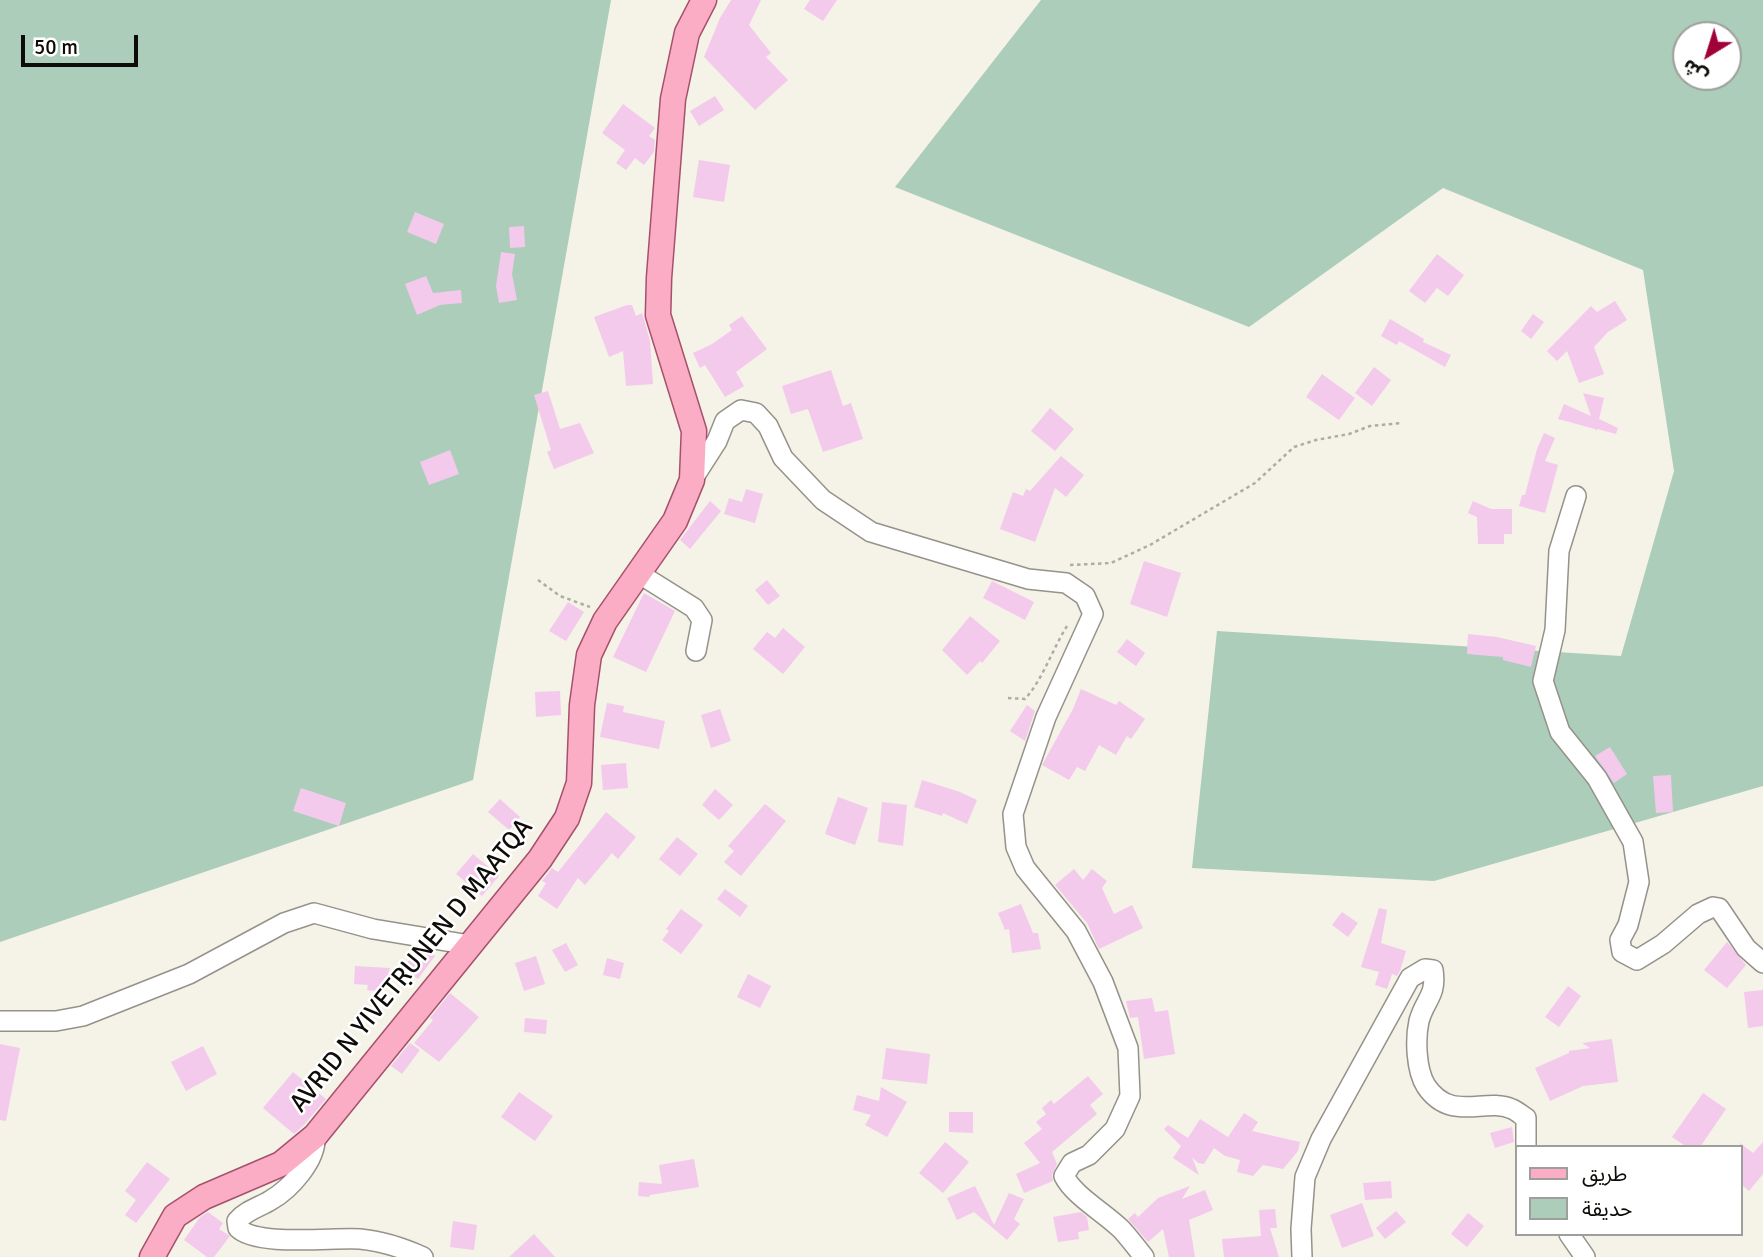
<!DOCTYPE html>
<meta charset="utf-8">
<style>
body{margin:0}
#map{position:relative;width:1763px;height:1257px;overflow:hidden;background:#f5f2e8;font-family:Signika,"Noto Sans Arabic",sans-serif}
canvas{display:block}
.legend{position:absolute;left:1515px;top:1145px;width:228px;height:91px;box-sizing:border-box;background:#fff;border:2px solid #9e9e9c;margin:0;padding:9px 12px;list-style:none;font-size:21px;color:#0d0c08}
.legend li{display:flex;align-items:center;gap:14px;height:35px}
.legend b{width:35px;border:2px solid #9e9e9c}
.north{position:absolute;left:1672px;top:21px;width:70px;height:70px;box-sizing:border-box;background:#fff;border:2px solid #9e9e9c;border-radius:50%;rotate:218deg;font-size:19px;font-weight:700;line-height:28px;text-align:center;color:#0d0c08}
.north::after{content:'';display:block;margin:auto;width:24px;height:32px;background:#a10139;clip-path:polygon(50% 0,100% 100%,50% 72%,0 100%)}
.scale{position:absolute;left:21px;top:35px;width:117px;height:32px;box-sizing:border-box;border:4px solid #0d0c08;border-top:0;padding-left:9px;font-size:21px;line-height:24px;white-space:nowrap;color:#0d0c08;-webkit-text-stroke:5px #fff;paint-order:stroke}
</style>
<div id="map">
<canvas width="1763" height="1257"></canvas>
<ul class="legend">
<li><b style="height:9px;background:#fbadc6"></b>طريق</li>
<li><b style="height:19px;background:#abcdba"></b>حديقة</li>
</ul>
<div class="north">ش</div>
<div class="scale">50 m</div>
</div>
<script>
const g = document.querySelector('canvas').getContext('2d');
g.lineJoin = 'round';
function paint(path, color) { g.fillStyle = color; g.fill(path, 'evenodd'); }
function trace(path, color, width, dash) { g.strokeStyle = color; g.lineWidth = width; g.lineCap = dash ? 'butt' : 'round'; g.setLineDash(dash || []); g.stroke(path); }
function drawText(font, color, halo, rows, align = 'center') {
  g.font = font + ' Signika,sans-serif'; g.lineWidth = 5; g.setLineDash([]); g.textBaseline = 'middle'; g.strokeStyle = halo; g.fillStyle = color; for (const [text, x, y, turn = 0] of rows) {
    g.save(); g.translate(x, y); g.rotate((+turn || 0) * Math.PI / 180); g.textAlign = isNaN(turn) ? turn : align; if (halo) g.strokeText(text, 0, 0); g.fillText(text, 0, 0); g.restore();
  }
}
paint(new Path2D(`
 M0 0H611L473 780 0 942Z
 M1041 0H1763V786L1434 881 1192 868 1217 631 1621 656 1674 471 1643 270 1443 188 1249 327 895 187ZM1686 35H1728V77H1686Z`), '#abcdba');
paint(new Path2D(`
 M731 0H761L749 25 771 53 766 57 788 80 755 110 704 57 720 18Z
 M810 0H837L823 21 804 9Z
 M715 96 724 110 699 126 690 111Z
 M623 104 655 128 649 136 655 140 654 152 644 165 635 158 626 170 616 163 625 150 602 133Z
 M699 160 730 165 724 202 693 197Z
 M415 212 444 224 436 244 407 232Z
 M524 226 525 247 510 248 509 227Z
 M501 252 515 254 512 274 517 300 499 303 496 286Z
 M1437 254 1464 275 1448 296 1437 288 1425 303 1409 291Z
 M426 276 433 293 461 290 462 303 440 305 417 315 405 284Z
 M1615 301 1627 320 1608 332 1594 347 1604 374 1579 383 1567 351 1557 361 1547 351 1591 306 1597 312Z
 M627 305H632L636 316 642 313 644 319 650 341 653 384 626 386 623 351 609 357 594 317Z
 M1533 314 1544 322 1531 339 1521 331Z
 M742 316 767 349 736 372 744 386 725 397 705 365 700 368 693 353 712 344 732 330 729 325Z
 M1390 319 1424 339 1423 342 1451 355 1445 367 1399 341 1397 345 1381 336Z
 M1374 367 1391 380 1372 406 1355 393Z
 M831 370 843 406 851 403 863 439 823 452 808 409 791 414 782 386Z
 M1322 374 1355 398 1339 420 1306 397Z
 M548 391 560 429 580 423 594 453 554 469 547 452 551 450 534 395Z
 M1583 393 1604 398 1599 419 1618 428 1616 434 1597 429 1596 431 1595 429 1558 419 1564 404 1591 416Z
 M1050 408 1074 429 1055 451 1031 431Z
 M1544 433 1555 438 1545 461 1558 465 1545 513 1519 506 1522 495H1525L1537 449Z
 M450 450 459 474 429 485 420 462Z
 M1061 456 1084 475 1066 497 1055 488 1035 542 1000 529 1013 492 1023 496 1026 489 1030 491Z
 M746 489 763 494 755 523 724 514 729 498 742 502Z
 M710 501 721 511 690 549 680 540Z
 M1473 501 1491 509H1512V534H1504V544H1478L1477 517 1468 513Z
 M1144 561 1181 573 1167 617 1130 604Z
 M767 580 780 596 768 605 755 590Z
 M992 581 1034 602 1025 620 983 598Z
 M644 593 675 611 646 672 613 657Z
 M568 602 584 612 566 641 549 631Z
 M970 616 1000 641 982 663 980 661 967 675 942 650Z
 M783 628 805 647 783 674 753 649 767 632 775 638Z
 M1468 634 1497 637 1536 646 1531 667 1503 660V657L1467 654Z
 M1127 639 1145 653 1136 666 1117 652Z
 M1081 689 1116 705 1119 701 1145 719 1131 739 1127 736 1116 755 1099 745 1085 771 1077 767 1069 780 1042 765 1073 709Z
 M560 691 561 715 536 717 535 692Z
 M607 703 624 706 623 712 665 721 659 749 600 737Z
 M1027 705 1035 711 1025 741 1010 731Z
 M720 709 731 741 711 748 701 715Z
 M1610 747 1627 774 1614 783 1595 756Z
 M626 763 628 788 603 790 601 765Z
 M1671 775 1673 812 1656 813 1653 776Z
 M922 780 960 792 977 800 967 824 943 813 942 816 914 807Z
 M301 788 346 803 339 826 293 811Z
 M715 789 733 805 719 820 702 805Z
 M838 797 868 808 855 845 825 834Z
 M500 799 520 817 509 830 488 812Z
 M882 802 907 805 903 846 878 842Z
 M765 804 786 821 741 876 724 862 734 851 728 846Z
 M606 812 636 837 618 859 612 853 585 885 578 878 557 909 538 896 546 883 542 881 552 868 558 872Z
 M677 837 698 854 680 876 659 859Z
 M473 854 499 876 482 896 456 874Z
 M1074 869 1083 880 1092 869 1107 881 1102 888 1114 914 1132 905 1143 928 1099 949 1087 923 1055 885Z
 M725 889 748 906 740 917 717 899Z
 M1021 904 1033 933H1038L1041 949 1012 953 1009 929 1005 930 998 913Z
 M1379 908 1387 910 1381 943 1406 951 1400 971 1397 976 1392 974 1387 989 1375 985 1379 972 1361 967Z
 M681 909 703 925 681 954 662 940 669 931 666 929Z
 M1342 912 1358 923 1348 937 1332 925Z
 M1727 942 1746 965 1727 988 1704 970Z
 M566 943 578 965 565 972 552 950Z
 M418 949 427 950 435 956 418 979 403 968Z
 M536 956 545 984 524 991 515 963Z
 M607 958 624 963 620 979 603 975Z
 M355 966 390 968 383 992 367 990 368 985 354 984Z
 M748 974 771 986 760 1008 737 997Z
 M1568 986 1581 996 1559 1027 1545 1017Z
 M1763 990V1026L1748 1028 1744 992Z
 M450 993 479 1017 439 1062 414 1043 433 1020 430 1018Z
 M1152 998 1155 1012 1168 1010 1175 1054 1144 1059 1138 1017 1130 1018 1126 1001Z
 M525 1018 547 1020 546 1034 524 1032Z
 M1612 1039 1618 1082 1583 1086 1550 1101 1535 1068 1569 1053V1051L1590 1048 1582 1043Z
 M410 1043 420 1050 402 1074 391 1066Z
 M0 1044 20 1048 6 1121 0 1120Z
 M203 1046 217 1074 186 1091 171 1062Z
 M886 1048 930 1054 927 1084 882 1079Z
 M293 1072 326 1099 304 1125 294 1134 263 1108Z
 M1088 1076 1103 1094 1090 1105 1097 1114 1052 1152 1057 1164 1052 1175 1053 1181 1024 1193 1016 1174 1040 1163 1024 1143 1042 1129 1036 1122 1046 1114 1042 1108 1051 1100 1054 1104Z
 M881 1087 907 1102 887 1137 865 1125 871 1115 853 1110 857 1095 879 1101Z
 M519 1092 553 1116 535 1141 501 1117Z
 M1703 1093 1726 1109 1700 1147H1687L1672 1137Z
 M949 1112H973V1133L949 1132Z
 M1244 1113 1258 1122 1252 1131 1300 1142 1298 1151 1283 1169 1263 1165 1253 1176 1237 1172 1240 1160 1225 1156 1214 1148 1204 1164 1198 1163 1192 1157 1199 1175 1173 1158 1181 1146 1164 1129 1168 1125 1188 1138 1200 1119 1228 1137Z
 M1512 1127 1514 1142 1495 1148 1490 1133Z
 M945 1142 969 1162 943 1193 919 1173Z
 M1763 1142V1174L1749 1191 1740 1183V1143L1753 1153Z
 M694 1159 699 1187 650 1195 649 1197 638 1196 639 1182 662 1184 659 1165Z
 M147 1162 170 1179 136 1223 125 1215 136 1200 125 1191Z
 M1391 1181 1392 1198 1365 1200 1363 1183Z
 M975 1186 994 1225 1009 1193 1024 1199 1014 1219 1020 1224 1007 1240 974 1212 957 1220 947 1198Z
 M1190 1186 1182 1199 1205 1190 1213 1210 1189 1220 1195 1257H1169L1163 1229 1148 1242 1128 1219 1135 1213 1138 1217 1158 1198Z
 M1362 1203 1374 1236 1342 1248 1330 1215Z
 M1275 1209 1277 1228H1270L1279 1257H1224L1222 1239 1261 1236 1259 1210Z
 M1396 1211 1406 1222 1385 1239 1376 1228Z
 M208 1212 223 1223 219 1229 230 1236 214 1257H207L184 1240 200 1217Z
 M1081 1212 1087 1217 1089 1230 1078 1232 1079 1239 1058 1242 1053 1217Z
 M1468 1213 1484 1226 1467 1247 1451 1234Z
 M453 1221 477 1225 474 1250 450 1247Z
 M534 1234 555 1257H509Z`), '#f3caec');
const minor = new Path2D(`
 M692 480 717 441 725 421 741 410 756 413 768 426 783 458 823 500 871 532 1028 579 1066 583 1085 596 1093 614 1046 717 1013 814 1016 847 1025 868 1076 931 1103 982 1128 1048 1130 1096 1115 1129 1089 1155 1072 1163 1064 1176C1074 1196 1105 1213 1122 1230 1130 1239 1137 1248 1144 1257
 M1576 496 1559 551 1555 630 1543 681 1560 732 1597 778 1633 842 1639 882 1628 925 1620 940 1622 952 1637 960 1663 944 1698 914 1713 907 1719 908 1746 948 1763 963
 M638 573 694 608 702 620 696 651
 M0 1021H56L83 1016 189 974 284 923 314 913 373 929 470 945
 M315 1136C317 1160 290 1189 271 1200 260 1207 246 1210 237 1221L238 1228C257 1247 334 1237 360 1239 382 1241 403 1248 423 1257
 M1569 1234 1585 1257
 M1302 1257 1301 1229 1305 1177 1321 1139 1410 978 1425 969 1433 970C1437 996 1425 999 1419 1021 1415 1039 1416 1070 1426 1086 1451 1123 1484 1097 1512 1109 1517 1111 1521 1115 1526 1118V1147`);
const major = new Path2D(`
 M152 1257 175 1216 204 1197 281 1164 315 1136 540 859 567 818 579 783 582 705 589 655 605 621 675 521 692 480 694 431 658 315 659 278 673 99 687 33 704 0`);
trace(minor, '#959289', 22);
trace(major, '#a6516b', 27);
trace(new Path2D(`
 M1070 565 1111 563 1150 545 1255 483 1294 447 1316 440 1349 434 1370 426 1402 423
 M538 580 560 596 590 607
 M1008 698 1025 699C1043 679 1052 650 1067 626`), '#afaca4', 2.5, [3.5, 3.5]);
trace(minor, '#fff', 19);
trace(major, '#fbadc6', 24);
drawText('26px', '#0d0c08', '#fff', [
 ["AVRID N YIVETṚUNEN D MAATQA",412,966,-51]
]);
</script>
